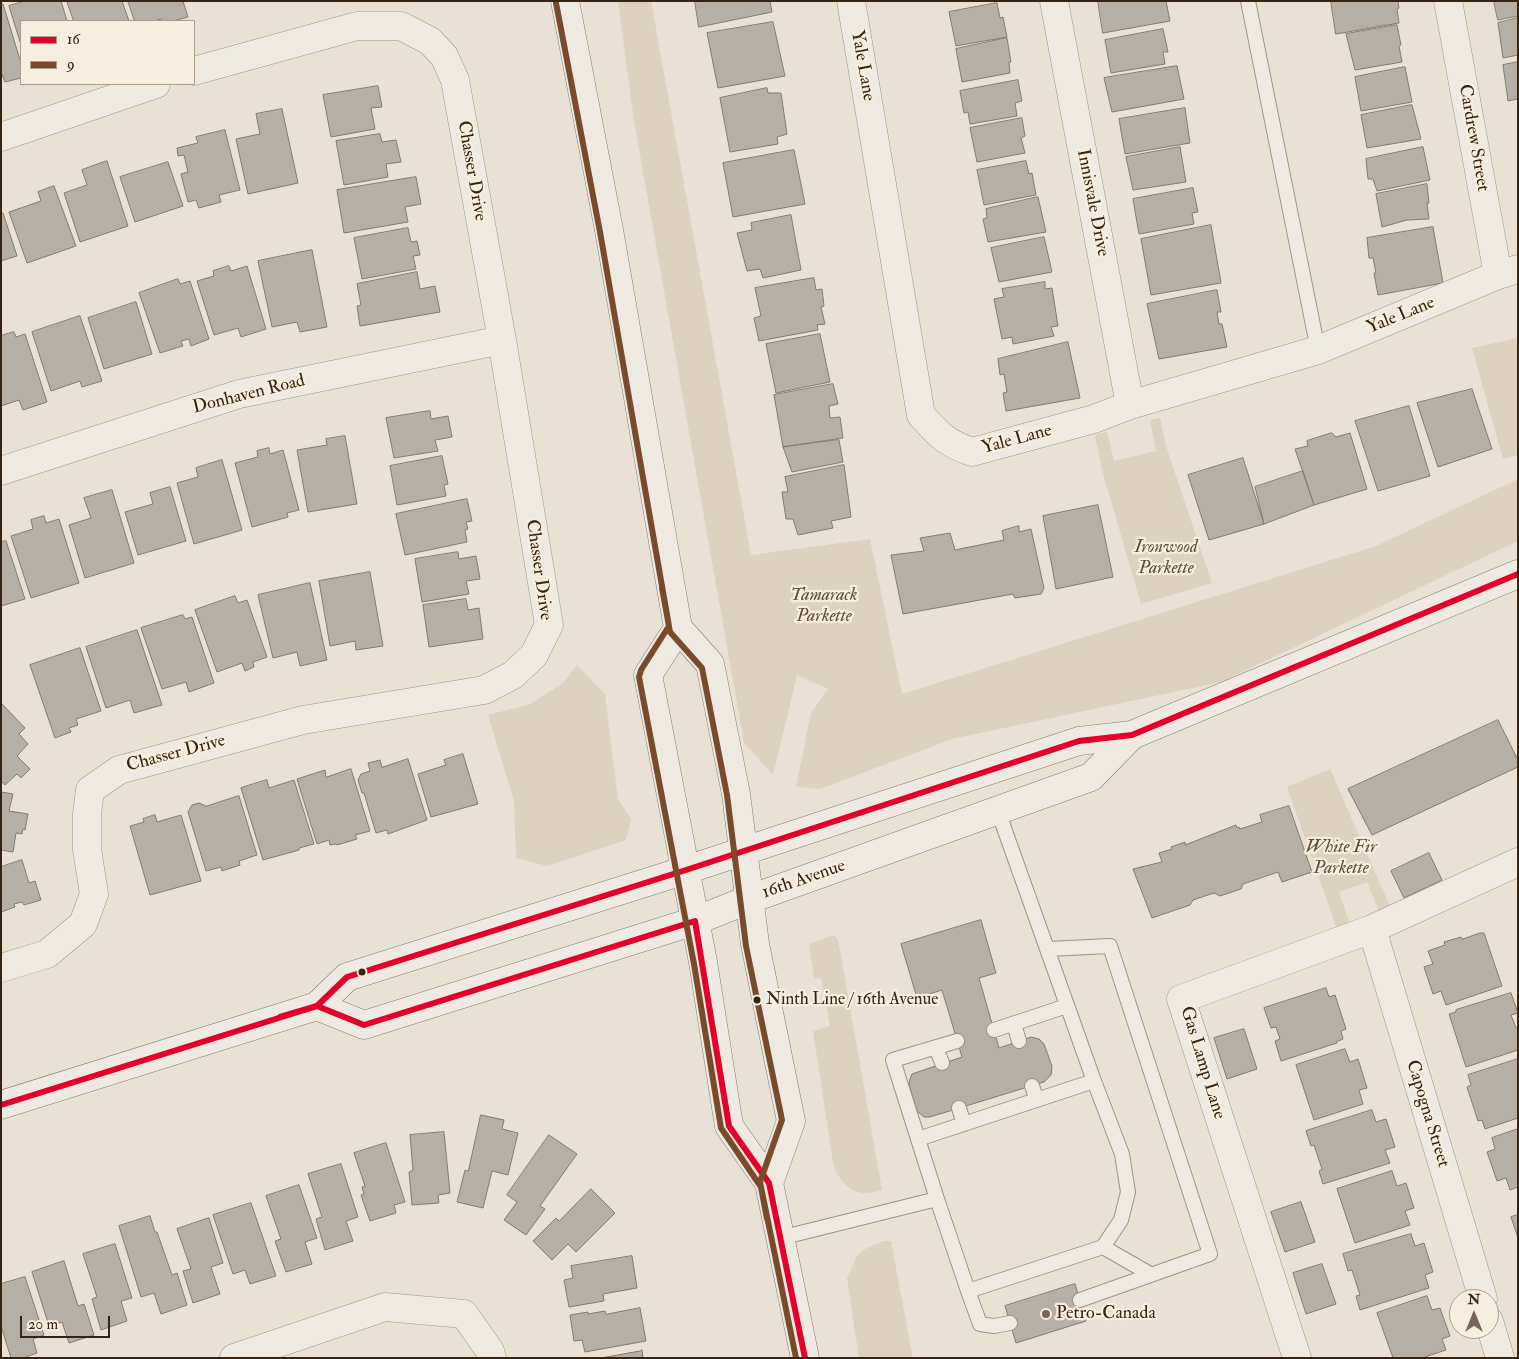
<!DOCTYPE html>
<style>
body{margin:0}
#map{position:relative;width:1519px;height:1359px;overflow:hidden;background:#e9e2d4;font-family:"IM FELL Double Pica",serif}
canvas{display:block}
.frame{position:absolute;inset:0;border:2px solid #362411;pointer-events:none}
.legend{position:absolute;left:20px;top:20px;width:175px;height:65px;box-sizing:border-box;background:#f7efdd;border:1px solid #aa9e8b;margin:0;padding:6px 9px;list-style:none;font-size:15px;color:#362411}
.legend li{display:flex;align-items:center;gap:10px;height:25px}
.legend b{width:25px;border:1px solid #aa9e8b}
.north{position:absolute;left:1449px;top:1289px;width:50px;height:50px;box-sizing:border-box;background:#f7efdd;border:1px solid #aa9e8b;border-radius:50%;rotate:0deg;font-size:14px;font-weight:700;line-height:20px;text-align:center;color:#362411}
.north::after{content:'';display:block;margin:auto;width:18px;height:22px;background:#756655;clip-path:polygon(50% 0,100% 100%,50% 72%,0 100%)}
.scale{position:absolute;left:20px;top:1316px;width:90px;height:22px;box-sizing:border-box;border:2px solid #362411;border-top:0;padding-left:6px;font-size:15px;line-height:18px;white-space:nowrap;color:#362411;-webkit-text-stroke:4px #f7efdd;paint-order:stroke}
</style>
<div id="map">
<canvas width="1519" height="1359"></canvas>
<div class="frame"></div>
<ul class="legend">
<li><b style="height:6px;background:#e4002b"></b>16</li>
<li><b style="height:6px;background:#7a4b2a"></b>9</li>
</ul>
<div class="north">N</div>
<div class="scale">20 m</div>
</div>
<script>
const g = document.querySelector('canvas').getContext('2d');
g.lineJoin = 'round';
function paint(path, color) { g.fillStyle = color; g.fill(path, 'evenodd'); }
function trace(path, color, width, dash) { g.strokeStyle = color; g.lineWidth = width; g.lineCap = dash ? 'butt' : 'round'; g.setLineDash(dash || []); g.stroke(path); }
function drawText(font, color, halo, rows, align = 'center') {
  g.font = font + ' "IM FELL Double Pica",serif'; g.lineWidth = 4.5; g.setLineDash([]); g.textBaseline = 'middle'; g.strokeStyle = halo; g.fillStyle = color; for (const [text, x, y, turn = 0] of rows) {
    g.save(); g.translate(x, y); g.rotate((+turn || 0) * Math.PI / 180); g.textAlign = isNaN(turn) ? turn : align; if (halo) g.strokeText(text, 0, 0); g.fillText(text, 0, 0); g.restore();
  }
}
paint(new Path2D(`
 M618 1H651L751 555 870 539 902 694 1376 546 1518 479V541L1221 682 952 739 820 789 796 787 811 713 828 689 797 675 773 775 744 743 634 121Z
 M1518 338V455L1503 459 1472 348Z
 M1160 418 1166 446 1212 583 1141 604 1102 470 1095 435 1107 432 1114 461 1156 451 1150 420Z
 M577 665 605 694 618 799 631 819 626 840 547 866 516 858 514 801 488 715 530 704 563 683Z
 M1330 769 1393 913 1382 918 1367 882 1339 892 1351 927 1338 932 1287 787Z
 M834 935 838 939 882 1190C876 1191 868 1194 862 1193 847 1191 835 1175 833 1162L813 1031 830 1026 821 978 814 979 809 945 810 943Z
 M884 1241H891L913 1358H859L847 1278 857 1256 865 1249Z`), '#dcd2bd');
const building = new Path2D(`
 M25 1H61L67 21H21V45L9 6Z
 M67 1H122L129 21H74Z
 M128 1H183L188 17 173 21H162L161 19 154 21H135Z
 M695 1H770L772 12 699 27Z
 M1098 1H1166L1170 21 1103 33Z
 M1331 1H1398L1399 8 1397 9 1399 23 1336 34Z
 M1494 1H1518V16L1498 20Z
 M997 3 1000 18 1003 17 1007 37 956 46 949 12Z
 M1 4H3L21 63V78L5 82 1 72Z
 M1518 18V55L1503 58 1498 23Z
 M773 22 785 76 718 88 707 33Z
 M1397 25 1401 45 1399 46 1402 62 1355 70 1346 34Z
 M1163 29 1168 52H1163L1165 64 1111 73 1105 40Z
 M1007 38 1011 62H1009L1010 73 962 82 956 49Z
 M1518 62V99L1508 101 1503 65Z
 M1177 66 1184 99 1112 112 1104 78Z
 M1405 67 1412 102 1361 111 1355 77Z
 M1018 80 1022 101 1015 103 1017 116 970 124 968 112 964 113 960 91Z
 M378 86 382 107 371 108 375 129 331 137 323 95Z
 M767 88 768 93H781L787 134 777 137 778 144 730 152 720 98Z
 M1412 105 1421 139 1367 148 1361 115Z
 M1185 108 1190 143 1125 154 1119 119Z
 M282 109 298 183 248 194 236 139 260 134 256 114Z
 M1022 118 1025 136 1021 138 1025 153 977 162 970 128Z
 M225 130 240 190 219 195 221 202 199 208 196 200 188 202 181 174 188 172 184 155 178 156 177 148 198 143 196 137Z
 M380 134 382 142 396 140 401 162 386 164 388 177 344 185 336 141Z
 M1180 147 1186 182 1133 190 1126 157Z
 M1423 147 1430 180 1377 191 1373 179H1368L1366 159Z
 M794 150 805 204 733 217 723 163Z
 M107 161 128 226 80 242 64 193 87 185 82 170Z
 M1026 161 1029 174 1032 173 1036 195 984 205 977 170Z
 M168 162 183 206 135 222 120 177Z
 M416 177 421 204 405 207 408 222 344 233 337 190Z
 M1427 184 1429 203H1427L1429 219 1407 220 1382 227 1376 194Z
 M54 186 76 246 27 263 9 212 41 201 38 192Z
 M1193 188 1198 212 1192 213 1194 224 1139 234 1133 199Z
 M1038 197 1046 232 988 242 983 219 987 218 986 209Z
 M1 213H3L17 256 1 261Z
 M791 215 801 270 763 278 760 269 747 271 737 233 752 230 751 223Z
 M1211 225 1221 283 1151 295 1141 239Z
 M1433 227 1443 283 1378 295 1374 273H1376L1373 258H1369L1367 238Z
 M408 228 411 242 417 241 420 255 413 256 416 269 362 279 354 238Z
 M1044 237 1052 272 999 282 991 248Z
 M312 250 327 327 300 332 297 322 272 327 258 261Z
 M229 266 231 271 247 266 266 329 241 337 238 328 214 335 197 281 214 276 213 271Z
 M417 272 420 289 435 286 440 312 360 326 357 306 361 305 357 284Z
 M814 278 816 290 822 289 824 306 821 307 825 324 817 325 818 330 759 341 754 318 761 316 755 288Z
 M178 279 180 284 190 281 209 339 191 346 189 339 181 341 183 346 160 353 139 293Z
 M1045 282V289L1052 288 1058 326 1051 327 1054 336 1013 344 1012 337 1002 339 994 299 1004 297 1002 289Z
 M1217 290 1221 312H1217L1219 324H1222L1227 347 1159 359 1147 304Z
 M136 302 152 354 104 369 88 318Z
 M80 316 102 381 82 387 80 381 51 391 32 332Z
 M14 332 16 337 25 334 47 402 23 410 19 400 1 406V336Z
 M820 334 830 382 776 393 766 344Z
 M1068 342 1080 398 1006 411 1003 393 1007 392 1004 374 1000 375 998 359Z
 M833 384 838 404 829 406 830 418 840 417 843 438 783 447 774 395Z
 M1472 389 1492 449 1438 467 1417 403Z
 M1409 406 1430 476 1378 491 1355 421Z
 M430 411 431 419 448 416 452 437 435 440 438 451 394 458 386 418Z
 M1332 433 1336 437 1350 433 1367 489 1314 505 1295 449 1308 446 1307 441Z
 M345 436 357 504 308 512 297 450 327 445 326 439Z
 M839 440 843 462 792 472 783 447Z
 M269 448 270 454 283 450 299 510 287 513 288 517 252 527 235 463 258 457 257 451Z
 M442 456 448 484 444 485 446 496 397 505 390 466Z
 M1243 458 1264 524 1209 540 1188 475Z
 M222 460 242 530 194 544 177 483 198 477 196 468Z
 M844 465 851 517 831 521 833 528 798 535 793 519H786L782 492H788L785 477Z
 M1303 471 1314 505 1264 524 1255 487Z
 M170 487 186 541 138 555 125 512 153 504 150 493Z
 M112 490 134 563 85 578 69 525 91 518 84 498Z
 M467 499 472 521 466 522 468 529 465 530 467 542 405 555 396 514Z
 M1098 505 1113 577 1056 589 1043 516Z
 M44 516 46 523 59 519 79 583 31 598 11 536 33 529 31 520Z
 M1019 526V532L1031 529 1044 588 1041 594 1015 598 1013 594 903 614 891 555 924 551 920 538 950 533 955 550 1004 540 1002 531Z
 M6 541 25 599 1 606V542Z
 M458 552 459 559 476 556 480 579 466 581 469 594 422 602 415 559Z
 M370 572 383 646 356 650 355 641 330 646 319 581Z
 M310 583 327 660 300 666 297 652 273 658 258 595Z
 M235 596 238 603 247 600 267 657 253 662 254 667 245 671 242 663 217 672 195 610Z
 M466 599 468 610 479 608 483 639 429 647 423 605Z
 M183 615 185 619 192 617 214 683 189 692 186 682 162 689 141 628Z
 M137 630 162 705 134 713 130 700 106 708 86 647Z
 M80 648 101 711 76 719 78 725 69 728 71 732 55 738 30 665Z
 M1 703 25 728 19 734 28 744 17 756 30 769 21 778 17 774 5 785 1 781Z
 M1498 720 1518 760V767L1372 835 1348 789Z
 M463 754 478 804 431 817 418 774 446 765 444 760Z
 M408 759 427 820 388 834 387 830 376 833 364 793H362L358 780 361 774 370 771 368 763 380 760 382 767Z
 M351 769 370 831 355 835 357 839 337 845 336 844 330 845 329 840 317 844 297 779 325 770 326 777Z
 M267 780 269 788 294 780 314 844 299 848V850L263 860 241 788Z
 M1 792 13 794 9 811 28 814 25 830 23 829 22 834 16 833 13 852 1 850Z
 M239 796 257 855 239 861 240 865 222 871 221 867 206 871 188 812 192 805 199 803 206 806Z
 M1289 806 1312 872 1282 882 1278 872 1243 884 1241 889 1220 896 1214 893 1193 900 1190 905 1152 918 1133 869 1162 862 1159 853 1172 849 1171 847 1185 842V845L1236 825 1237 828 1239 827 1240 829 1262 822 1260 815Z
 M155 815 157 822 181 815 201 881 150 895 130 826 144 822 143 819Z
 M1429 853 1442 880 1404 898 1391 871Z
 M22 860 29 883 35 881 41 900 24 905 22 902 14 904 15 907 1 912V867Z
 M981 920 996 973 979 978 999 1048 1031 1037 1039 1039 1044 1044 1052 1066 1051 1075 1044 1082 930 1117H924L917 1111 910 1088 909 1082 912 1074 962 1057 942 990 917 998 901 944Z
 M1480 933H1484L1502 986 1446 1005 1441 991 1433 994 1424 967 1433 964 1428 951 1445 945 1444 942 1461 937 1462 939Z
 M1326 988 1329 997 1335 995 1346 1029 1341 1031 1343 1039 1336 1042 1337 1043 1281 1061 1275 1041 1280 1039 1276 1027 1271 1028 1264 1008Z
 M1511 993 1518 1013 1511 1015 1516 1028 1518 1027V1050L1466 1067 1449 1014 1456 1012V1010Z
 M1244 1029 1257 1069 1227 1079 1214 1038Z
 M1345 1049 1350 1062 1358 1059 1367 1088 1359 1090 1363 1104 1314 1120 1296 1065Z
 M1518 1059V1118L1485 1129 1482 1120 1478 1121 1467 1087 1471 1085 1468 1075Z
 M1372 1110 1376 1122 1386 1119 1395 1147 1385 1150 1390 1163 1323 1184 1319 1171 1322 1169 1314 1145 1311 1146 1306 1131Z
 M481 1115 504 1120 502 1129 518 1133 508 1175 492 1171 483 1208 457 1202 465 1170 468 1171Z
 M1518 1129V1187L1510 1190 1506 1178 1497 1181 1487 1152 1495 1149 1492 1138Z
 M444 1132 450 1193 438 1195 439 1203 412 1205 409 1172 413 1170 410 1135Z
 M549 1135 577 1154 540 1206 545 1209 526 1235 504 1220 517 1202 507 1195Z
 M386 1143 405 1202 394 1205 396 1213 370 1221 361 1195 364 1194 362 1187 365 1186 354 1153Z
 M341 1164 358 1217 346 1221 353 1241 325 1250 316 1219 322 1217 308 1174Z
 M1392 1171 1397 1186 1406 1183 1414 1208 1405 1211 1410 1225 1355 1243 1337 1189Z
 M299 1185 317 1238 305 1242 312 1264 286 1272 275 1241 281 1239 266 1196Z
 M591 1189 615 1213 576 1252 568 1244 552 1260 533 1241 556 1218 559 1221Z
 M1301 1202 1315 1242 1285 1252 1271 1212Z
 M251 1203 276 1276 250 1284 245 1270 233 1274 213 1215Z
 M1518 1215V1238L1511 1217Z
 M150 1216 155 1232H157L172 1275 177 1273 187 1305 161 1314 154 1293 141 1297 119 1226Z
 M209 1218 223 1263 211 1267 220 1294 193 1303 183 1271 191 1269 177 1229Z
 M1411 1234 1415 1246 1424 1243 1433 1272 1425 1275 1429 1288 1360 1310 1356 1296 1360 1295 1352 1270 1348 1271 1343 1254Z
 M115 1244 132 1298 121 1301 127 1321 101 1330 92 1299 97 1297 83 1254Z
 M632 1256 637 1288 603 1294 604 1301 569 1307 564 1280 573 1278 571 1266Z
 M64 1261 78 1306 84 1304 94 1335 69 1343 62 1322 49 1326 32 1272Z
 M1322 1264 1336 1304 1306 1314 1293 1273Z
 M25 1277 44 1335 33 1339 37 1353 23 1358H11L1 1326V1284Z
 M1075 1284 1086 1321 1016 1343 1005 1306Z
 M1427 1296 1432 1310 1440 1308 1450 1336 1442 1339 1446 1350 1422 1358H1393L1377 1313Z
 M640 1308 646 1341 585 1352 582 1340 574 1341 570 1315 588 1312V1314L605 1311 606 1314Z
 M642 1350 643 1358H601L640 1351Z`);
paint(building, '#b6afa5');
trace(building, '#807a6f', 1);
const lane = new Path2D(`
 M1248 1 1318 350
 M1048 949 1110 946 1210 1254 1080 1300
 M1014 1024 1019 1041
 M994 1030 1067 1006
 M936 1047 942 1063
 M1032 1086 1037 1100
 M959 1108 964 1124
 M918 1139 1094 1081
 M937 1199 893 1060 957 1041
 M780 1238 937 1199 968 1291 1103 1247 1121 1220 1128 1192 1122 1154 1094 1081 998 811
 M1103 1247 1150 1274
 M968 1291 980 1324 994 1326 1010 1323`);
const street = new Path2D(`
 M851 1 921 415C939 435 946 443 972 452L1094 419 1130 405 1318 350 1498 275 1518 269
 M1054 1 1130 405
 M1448 1 1498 275
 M1 137 156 84
 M1 471 239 394 502 340
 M1372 929 1483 1299
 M1 968 47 954 83 924 94 894 87 849V814L90 790 119 770 303 720 484 690 513 675 534 655 549 625 502 340 455 80 444 56 430 41 401 26H357L194 71
 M1489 1321 1500 1358
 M234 1358 385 1307 464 1314 490 1351 492 1358
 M1297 1358 1181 999 1372 929 1518 862`);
const secondary = new Path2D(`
 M565 1 609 230 678 628 710 664 736 794 755 944 791 1121 769 1183
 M678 628 648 675 703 962 729 1126 769 1183 805 1358
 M317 1006 364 1025 695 921 750 899 1091 777 1132 735
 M1 1105 317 1006 347 977 686 870 1079 741 1132 735 1518 574`);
trace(lane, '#9a9389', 16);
trace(street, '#9a9389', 29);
trace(secondary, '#807a6f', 29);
trace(lane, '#eeeae2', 14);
trace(street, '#eeeae2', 28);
trace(secondary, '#eeeae2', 28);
trace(new Path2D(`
 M280 1017 317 1006 364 1025 695 921 729 1126 769 1183 805 1358
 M1 1105 317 1006 347 977 686 870 1079 741 1132 735 1518 574`), '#e4002b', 6);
trace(new Path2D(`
 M556 3 600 232 669 626 641 670 639 677 694 964 721 1128 761 1187 796 1358
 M662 588 670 632 702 668 727 795 746 946 782 1120 760 1182 767 1219`), '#7a4b2a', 6);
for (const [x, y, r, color] of [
 [362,972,4.5,"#362411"],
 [757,1000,4.5,"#362411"],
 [1046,1314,5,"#756655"]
]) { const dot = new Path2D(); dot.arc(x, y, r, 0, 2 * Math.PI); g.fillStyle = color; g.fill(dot); trace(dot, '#f7efdd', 2); }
drawText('17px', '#362411', '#f7efdd', [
 ["Ninth Line / 16th Avenue",766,1000]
], 'left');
drawText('18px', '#362411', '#f7efdd', [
 ["Yale Lane",862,66,80],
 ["Cardrew Street",1473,138,80],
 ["Chasser Drive",471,171,80],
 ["Innisvale Drive",1092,203,79],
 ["Yale Lane",1401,316,-22],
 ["Donhaven Road",249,395,-14],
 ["Yale Lane",1017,440,-15],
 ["Chasser Drive",538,570,82],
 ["Chasser Drive",176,754,-15],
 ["16th Avenue",804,880,-19],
 ["Gas Lamp Lane",1202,1063,73],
 ["Capogna Street",1427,1114,73]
]);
drawText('italic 18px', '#5d4c38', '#f7efdd', [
 ["Ironwood",1166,548],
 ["Parkette",1166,569],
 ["Tamarack",824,596],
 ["Parkette",824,617],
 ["White Fir",1341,848],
 ["Parkette",1341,869]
]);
drawText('18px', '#362411', '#f7efdd', [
 ["Petro-Canada",1056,1314]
], 'left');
</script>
